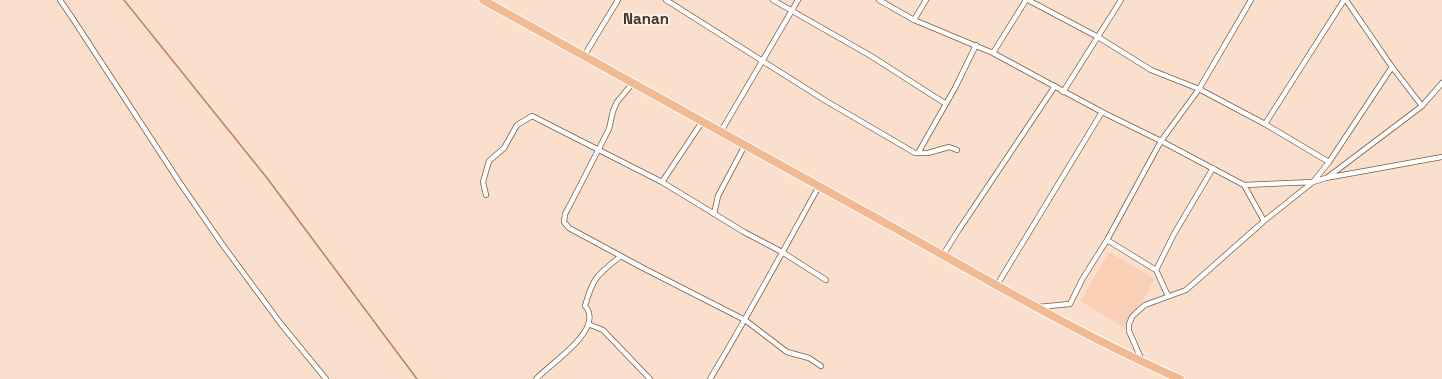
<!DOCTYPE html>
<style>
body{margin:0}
canvas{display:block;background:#fadfcd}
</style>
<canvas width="1442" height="379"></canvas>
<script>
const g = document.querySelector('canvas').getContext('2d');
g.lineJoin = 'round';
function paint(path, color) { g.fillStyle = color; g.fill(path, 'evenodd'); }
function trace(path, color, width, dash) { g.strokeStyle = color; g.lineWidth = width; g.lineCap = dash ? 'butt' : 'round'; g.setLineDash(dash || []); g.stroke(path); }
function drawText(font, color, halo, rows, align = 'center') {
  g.font = font + ' "Space Grotesk",sans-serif'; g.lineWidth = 4; g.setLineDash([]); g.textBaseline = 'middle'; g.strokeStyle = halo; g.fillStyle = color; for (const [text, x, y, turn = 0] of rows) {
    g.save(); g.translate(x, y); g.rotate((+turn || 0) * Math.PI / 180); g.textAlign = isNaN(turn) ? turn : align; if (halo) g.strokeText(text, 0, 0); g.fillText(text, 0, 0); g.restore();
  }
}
paint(new Path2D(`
 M1109 252 1155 279 1126 329 1080 301Z`), '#f9d0b6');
trace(new Path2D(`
 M124 0 267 178 417 379`), '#bc825b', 1.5);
const minor = new Path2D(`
 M60 0 73 19 180 183 222 244 281 324 326 379
 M666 0 826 101 915 153H928L949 147 957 150
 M773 0 871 56 946 104
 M879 0 914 20 993 53 1102 112 1161 141 1244 185 1264 221
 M1028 0 1098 37 1151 70 1199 89 1265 124 1329 162
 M914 20 926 0
 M993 53 1026 0
 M584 56 618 0
 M632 84 617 102 613 111 609 129 572 201 565 214 564 222 569 228 643 268 745 320 787 352 809 358 821 366
 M1063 92 1121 0
 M1422 106 1442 83
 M1265 124 1344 0
 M720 133 798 0
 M918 153 955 88 976 45
 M1328 177 1422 106 1392 67 1346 0
 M662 182 702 122
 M1244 185 1313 182 1329 162 1392 67
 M486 195 483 182 489 161 504 148 517 125 532 116 662 182 744 232 782 252 826 280
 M714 214 718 196 745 145
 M1107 240 1156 270
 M943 255 958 231 1055 86
 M997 285 1102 112
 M1168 296 1156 270 1174 234 1213 168
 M1038 307 1070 304 1083 278 1107 240 1161 141 1199 89 1251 0
 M588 324 603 330 650 379
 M1142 361 1129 331V324L1132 317 1138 311 1145 305 1186 290 1264 221 1313 182 1326 178 1442 157
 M536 379C549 365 595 335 589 314 589 311 587 308 585 306 593 277 598 274 621 256
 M710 379C748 316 783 251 819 186`);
const trunk = new Path2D(`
 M483 0C622 77 760 154 898 230 991 282 1083 336 1180 379`);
trace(minor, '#7a5d49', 6);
trace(trunk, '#fff', 10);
trace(minor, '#fff', 4.5);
trace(trunk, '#f2ba92', 8);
drawText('bold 15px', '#42352c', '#fdefe6', [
 ["Nanan",646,20]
]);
</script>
